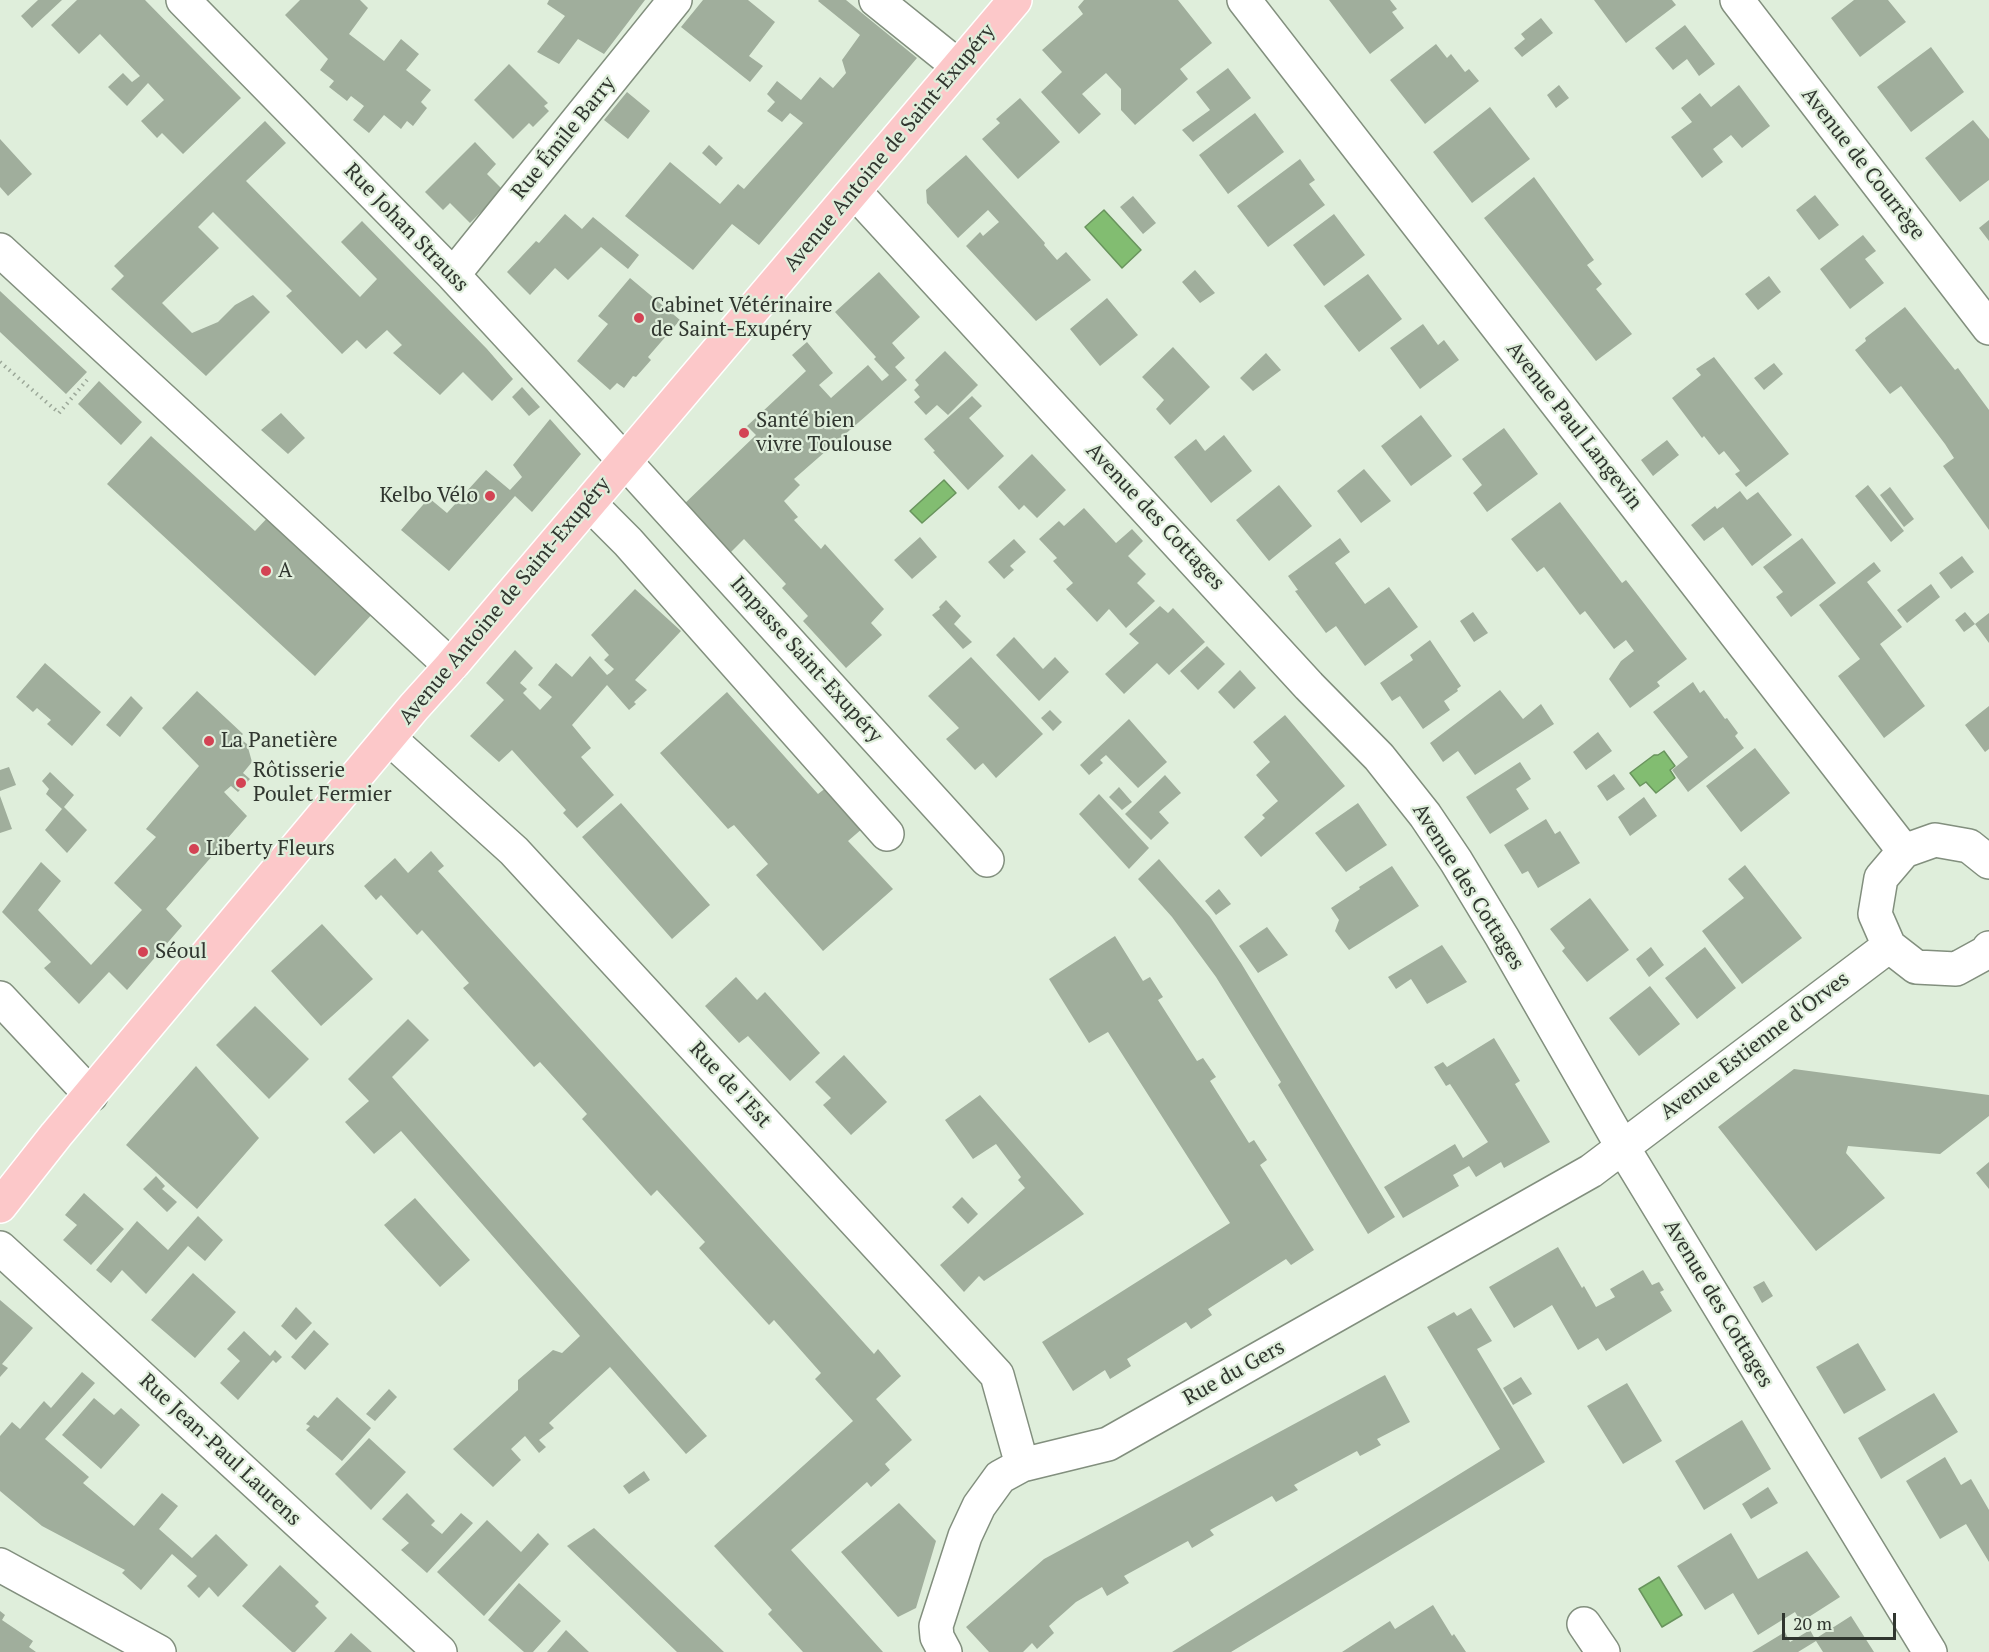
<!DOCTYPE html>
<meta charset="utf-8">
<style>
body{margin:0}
#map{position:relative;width:1989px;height:1652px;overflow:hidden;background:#dfeedb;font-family:"PT Serif",serif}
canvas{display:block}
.scale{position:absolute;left:1782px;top:1613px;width:114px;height:27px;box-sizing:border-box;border:3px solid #30362f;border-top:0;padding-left:8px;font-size:18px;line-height:21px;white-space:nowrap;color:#30362f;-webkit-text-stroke:4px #dfeedb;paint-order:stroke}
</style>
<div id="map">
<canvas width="1989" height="1652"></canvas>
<div class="scale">20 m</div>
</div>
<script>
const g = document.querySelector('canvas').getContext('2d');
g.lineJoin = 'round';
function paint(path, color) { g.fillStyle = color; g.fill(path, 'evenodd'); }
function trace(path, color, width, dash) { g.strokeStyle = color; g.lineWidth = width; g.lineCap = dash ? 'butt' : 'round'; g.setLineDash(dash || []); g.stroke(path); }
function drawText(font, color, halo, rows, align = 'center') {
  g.font = font + ' "PT Serif",serif'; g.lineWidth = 4.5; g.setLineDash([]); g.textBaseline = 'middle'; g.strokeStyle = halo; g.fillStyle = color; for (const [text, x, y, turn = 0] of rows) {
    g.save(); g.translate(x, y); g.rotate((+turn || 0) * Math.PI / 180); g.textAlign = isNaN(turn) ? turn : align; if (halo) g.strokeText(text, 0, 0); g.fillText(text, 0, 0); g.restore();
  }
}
const water = new Path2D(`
 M1104 210 1141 250 1122 268 1085 227Z
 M944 480 956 493 922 523 910 511Z
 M1664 751 1675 766 1670 770 1675 778 1656 793 1646 782 1640 786 1630 773 1654 755H1658Z
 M1659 1577 1682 1615 1662 1627 1639 1589Z`);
paint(water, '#82bd71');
trace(water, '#69945d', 1.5);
paint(new Path2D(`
 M38 0H62L32 28 21 16Z
 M77 0H145L241 98 183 154 162 133 157 138 141 121 164 100 148 83 127 106 108 87 123 73 132 82 140 76 100 34 79 54 51 25Z
 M300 0H360L368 8 349 34 384 61 401 39 419 54 406 70 431 90 421 102 427 108 413 126 407 121 401 129 384 115 369 133 353 120 364 106 351 96 347 101 329 87 334 81 320 70 328 59 285 15Z
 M549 0H645L604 54 578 39 559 64 537 52 565 16 547 4Z
 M703 0H748L775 22 749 56 763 66 750 82 681 27Z
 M819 0H846L917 58 759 245 732 224 693 270 625 216 670 162 720 204 738 184 744 189 803 123 790 113 782 122 767 111 775 102 767 94 777 81 801 100 820 77 833 88 846 73 842 60 860 35 818 1Z
 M1084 0H1178L1212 43 1180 69 1188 79 1135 125 1121 110V89L1106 73 1082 94 1101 114 1079 134 1041 92 1062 72 1042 50 1083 14 1078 7Z
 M1329 0H1390L1397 9 1392 12 1404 28 1370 54Z
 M1594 0H1672L1676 5 1626 43Z
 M1854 0H1888L1906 22 1860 57 1831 18Z
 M1541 18 1553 33 1522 57 1514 48 1525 39 1521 34Z
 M1685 25 1715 64 1699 76 1687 59 1673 70 1655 48Z
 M1436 44 1447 58 1451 54 1465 72 1469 69 1479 81 1425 124 1390 80Z
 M1931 47 1964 92 1911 132 1877 87Z
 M509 64 548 103 544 106 549 111 533 127 529 123 513 139 474 100Z
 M1228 68 1251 98 1193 142 1182 130 1210 110 1196 92Z
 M1559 85 1569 98 1556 108 1547 95Z
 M1739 85 1770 126 1742 148 1731 135 1713 149 1723 162 1702 178 1671 137 1692 122 1681 108 1700 93 1711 107Z
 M627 92 650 111 628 139 604 120Z
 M1020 98 1060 142 1018 179 982 139 1000 123 996 119Z
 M1490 107 1530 159 1472 203 1433 152Z
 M1255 113 1284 152 1228 194 1199 155Z
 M1973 120 1989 139V180L1960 202 1925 158Z
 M265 121 286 143 246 181 360 297 377 279 341 242 362 221 487 349 513 379 492 401 463 372 440 395 393 353 402 345 387 330 366 349 357 340 342 354 286 296 292 291 213 212 198 227 219 248 162 303 192 333 218 322 235 305 253 295 270 312 206 376 111 289 124 276 114 266Z
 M0 139 32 174 8 196 0 187Z
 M475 142 496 164 487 174 503 190 470 223 450 203 443 210 425 192Z
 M709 145 723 158 716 166 702 153Z
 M966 155 1045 243 1044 245 1057 260 1066 252 1091 280 1036 321 966 246 980 232 983 236 999 222 988 210 958 238 927 203 926 190Z
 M1300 159 1315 180 1309 184 1325 205 1268 247 1237 206Z
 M1534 177 1594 260 1587 265 1602 284 1596 289 1632 334 1596 361 1484 218Z
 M1815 195 1839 225 1819 240 1796 210Z
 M1133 196 1156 223 1143 234 1120 207Z
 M565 214 582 229 593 217 639 255 628 269 601 247 568 280 555 268 530 295 507 272 536 241 539 243Z
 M1334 214 1365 255 1324 286 1293 245Z
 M1989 220V241L1979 228Z
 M1863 235 1876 251 1865 259 1884 283 1850 309 1820 269Z
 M1195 270 1215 293 1200 303 1182 282Z
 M879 272 920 317 892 343 905 358 895 367 907 380 794 479 800 485 784 501 798 517 794 520 821 549 825 544 884 609 871 623 882 635 846 668 803 621 808 616 782 588 786 584 744 539 727 556 681 507 756 435 747 426 806 371 792 355 807 342 833 373 819 385 831 398 868 365 882 381 887 377 889 375 874 359 876 357 835 312Z
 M1368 274 1402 319 1359 352 1324 306Z
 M1769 276 1781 292 1758 310 1745 294Z
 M630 278 680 320 648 357 651 360 636 377 633 376 624 388 617 383 610 390 577 361 608 324 598 316Z
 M0 291 87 372 66 394 0 332Z
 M1107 298 1138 335 1100 366 1070 329Z
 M1905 307 1955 370 1958 368 1989 410V530L1943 466 1954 458 1945 444 1901 386 1890 394 1855 350 1866 341 1865 338Z
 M1423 324 1438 345 1444 340 1459 360 1420 389 1390 348Z
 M1173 347 1210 387 1170 425 1156 409 1164 400 1142 377Z
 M945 351 978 385 948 415 937 405 926 415 914 402 920 397 914 390 919 385 915 380Z
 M1266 353 1281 370 1253 391 1240 378Z
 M1714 357 1789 454 1746 487 1735 474 1740 471 1724 451 1719 455 1704 436 1702 438 1672 398 1701 375 1696 369Z
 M1774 363 1783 374 1764 390 1754 378Z
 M99 381 142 422 121 445 78 404Z
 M522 387 540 407 529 416 512 397Z
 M972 396 982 406 969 418 1004 456 968 490 933 452 935 451 924 439Z
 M281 413 305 438 288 454 261 430Z
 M1421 415 1452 456 1411 486 1381 446Z
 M550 419 581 454 532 512 515 496 449 571 401 530 429 498 447 513 486 470 510 490 522 477 513 465Z
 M1504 428 1538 474 1487 512 1473 493 1482 485 1462 459Z
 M1224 435 1252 471 1211 503 1174 457 1196 439 1205 451Z
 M151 436 255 531 270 515 375 611 315 676 107 484Z
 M1667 440 1679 455 1653 476 1641 460Z
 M1032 454 1066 490 1037 518 1024 505 1019 510 998 487Z
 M1364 469 1391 501 1361 523 1337 491Z
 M1279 485 1312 526 1269 561 1236 520Z
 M1868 485 1904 531 1891 542 1855 496Z
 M1890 487 1914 519 1904 527 1880 495Z
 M1740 491 1747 500 1758 492 1792 535 1752 566 1723 527 1704 541 1691 525 1715 506 1717 509Z
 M1560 502 1622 583 1626 580 1687 659 1657 682 1660 686 1630 708 1609 679 1621 661 1634 651 1626 640 1614 649 1585 611 1580 615 1544 567 1537 572 1511 539Z
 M1084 508 1116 543 1132 529 1143 541 1128 556 1146 574 1137 583 1155 601 1126 628 1109 609 1097 622 1066 589 1073 583 1053 561 1057 558 1039 539 1059 521 1064 526Z
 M920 537 937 557 912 579 894 560Z
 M1340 538 1350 552 1335 563 1365 604 1389 587 1418 627 1365 666 1336 626 1326 633 1295 591 1298 590 1288 576Z
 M1802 538 1836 583 1791 617 1776 597 1783 592 1763 567Z
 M1014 539 1026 552 1010 566 1014 570 1004 579 988 562Z
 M1962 556 1974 572 1951 589 1939 573Z
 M1874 562 1881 571 1867 582 1902 627 1880 644 1925 706 1884 738 1838 676 1860 659 1819 605Z
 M1931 584 1940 597 1907 623 1897 610Z
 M635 589 681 631 635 680 647 690 634 702 636 704 629 710 607 685 572 725 591 748 581 757 614 795 577 828 563 813 566 810 512 750 499 762 470 736 504 700 486 683 515 650 533 668 520 683 527 689 523 693 540 710 552 697 538 685 556 663 572 677 590 656 607 675 610 673 614 669 604 660 609 655 591 635Z
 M946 600 961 616 954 624 972 642 963 649 932 615 940 609 939 607Z
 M1160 606 1168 613 1173 608 1205 642 1169 675 1157 663 1124 694 1105 674 1139 643 1129 634Z
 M1473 612 1488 633 1474 642 1460 621Z
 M1965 612 1975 624 1964 632 1955 620Z
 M1989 613V643L1975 624Z
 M1014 637 1043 669 1055 657 1069 672 1039 701 996 655Z
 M1430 640 1461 686 1457 689 1458 691 1444 701 1450 710 1423 729 1400 696 1392 701 1380 683 1413 660 1410 655Z
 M1207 646 1225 664 1198 690 1180 671Z
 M971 657 1043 734 996 778 983 763 975 770 946 739 959 728 928 696Z
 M45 663 101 712 72 746 47 724 51 720 37 708 33 712 16 697Z
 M1240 670 1256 688 1234 709 1218 692Z
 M1693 682 1700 693 1704 690 1725 719 1727 718 1738 733 1735 736 1744 748 1688 792 1672 770 1688 757 1653 712Z
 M1500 690 1523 719 1541 704 1554 724 1475 775 1458 751 1443 762 1430 743Z
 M197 691 243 734 239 738 247 744 252 762 243 773 250 779 238 792 231 786 224 792 247 816 166 909 182 926 127 990 109 972 79 1004 44 968 51 962 2 912 41 862 61 881 38 910 91 965 142 910 114 883 156 837 146 829 199 766 162 728Z
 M727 692 818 794 827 787 863 828 848 841 893 889 823 951 756 875 768 864 734 825 728 829 660 753Z
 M131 696 143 708 120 737 106 725Z
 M1989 706V749L1985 752 1965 725Z
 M1050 710 1062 722 1053 731 1041 718Z
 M1285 715 1345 786 1261 857 1244 837 1265 818 1262 815 1278 801 1256 775 1270 762 1253 742Z
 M1129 719 1167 762 1138 788 1106 755 1100 760 1103 763 1089 775 1080 765Z
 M1598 732 1612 751 1586 770 1573 752Z
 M1755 748 1790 793 1741 832 1706 786Z
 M1520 762 1531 779 1516 789 1529 809 1490 834 1466 797Z
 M9 767 16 785 0 791V770Z
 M50 772 74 795 64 807 87 830 67 853 45 830 62 809 46 794 49 789 42 781Z
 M1614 774 1625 789 1607 801 1597 786Z
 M1165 775 1181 793 1159 812 1169 823 1151 840 1125 814Z
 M1119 787 1132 802 1122 810 1109 797Z
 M1099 794 1149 848 1129 869 1079 814Z
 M0 796 12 829 0 833Z
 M1644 797 1657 816 1630 836 1618 817Z
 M621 803 710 905 672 939 582 837Z
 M1358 803 1387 845 1346 872 1315 833Z
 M1546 819 1555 834 1560 831 1580 863 1538 888 1528 871 1522 874 1504 845Z
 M431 851 444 866 438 871 874 1354 878 1349 901 1376 876 1399 912 1440 885 1464 890 1470 871 1487 867 1482 791 1550 883 1652H803L768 1614 772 1610 714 1546 853 1421 815 1379 821 1373 774 1320 769 1325 699 1248 705 1242 657 1190 651 1196 582 1119 587 1114 540 1062 534 1067 463 988 469 983 422 930 417 935 381 895 376 900 364 886 395 858 408 873Z
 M1159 859 1210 917 1241 963 1395 1217 1368 1234 1278 1085 1281 1082 1216 977 1172 917 1138 879Z
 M1745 865 1802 938 1742 984 1702 931 1744 898 1728 879Z
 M1392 866 1419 906 1349 950 1335 931 1339 920 1331 908 1360 889 1359 887Z
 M1219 889 1231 904 1216 915 1205 901Z
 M1590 898 1629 950 1587 982 1562 951 1565 948 1550 929Z
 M322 924 373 979 321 1026 271 971Z
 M1267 927 1288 955 1258 973 1239 946Z
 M1115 936 1143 981 1150 977 1163 997 1158 1000 1197 1061 1203 1058 1216 1077 1210 1081 1249 1143 1254 1140 1267 1160 1260 1165 1314 1250 1291 1265 1286 1259 1208 1309 1212 1315 1191 1329 1186 1322 1127 1359 1131 1366 1110 1379 1105 1370 1073 1391 1042 1342 1230 1223 1108 1032 1089 1043 1049 979Z
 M1442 945 1467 982 1427 1004 1411 979 1396 989 1388 977Z
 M1651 947 1664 965 1649 977 1636 959Z
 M1705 947 1736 988 1697 1019 1665 978Z
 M736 977 757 1000 765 992 820 1053 790 1081 748 1036 739 1043 705 1006Z
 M1650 986 1680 1024 1639 1056 1609 1018Z
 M255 1006 309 1059 269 1099 216 1045Z
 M408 1019 429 1040 392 1077 707 1436 686 1454 610 1367 549 1423 554 1428 539 1440 546 1447 539 1453 525 1436 511 1449 521 1460 493 1487 453 1449 518 1390V1380L553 1350 562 1353 580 1336 401 1131 374 1154 345 1122 369 1101 348 1079Z
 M1494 1038 1520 1081 1515 1084 1550 1142 1504 1168 1501 1162 1476 1177 1469 1166 1453 1175 1459 1186 1403 1218 1384 1187 1455 1144 1463 1158 1488 1142 1450 1084 1446 1086 1434 1067 1443 1062 1447 1067Z
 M844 1055 887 1102 851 1135 823 1105 831 1098 815 1082Z
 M196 1066 259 1138 197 1209 126 1145Z
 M1794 1069 1989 1095V1116L1940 1154 1848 1146 1846 1153 1885 1198 1816 1251 1718 1127Z
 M980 1095 1084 1214 984 1281 979 1276 964 1292 940 1265 1025 1188 1018 1180 1021 1177 996 1144 973 1159 945 1120Z
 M1989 1162V1189L1976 1173Z
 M156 1176 165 1186 162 1189 177 1202 167 1212 143 1189Z
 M84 1193 124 1229 91 1265 63 1240 77 1225 65 1215Z
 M962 1197 978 1214 968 1224 952 1207Z
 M415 1198 470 1260 440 1287 384 1225Z
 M198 1216 223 1240 205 1261 188 1246 146 1294 122 1270 111 1283 96 1270 137 1221 168 1250Z
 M1558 1247 1582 1288 1584 1286 1596 1307 1615 1297 1610 1289 1643 1270 1652 1285 1659 1282 1664 1290 1660 1292 1672 1311 1606 1351 1598 1338 1578 1350 1552 1305 1514 1328 1489 1287Z
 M193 1273 236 1312 195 1358 151 1320Z
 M1764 1281 1773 1296 1762 1303 1753 1287Z
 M0 1300 33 1328 2 1364 8 1368 0 1377Z
 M296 1307 312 1323 296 1340 281 1326Z
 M1471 1308 1492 1341 1477 1349 1545 1462 1231 1652H1172L1500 1449 1427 1327 1454 1312 1457 1316Z
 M314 1330 329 1344 305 1370 291 1357Z
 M244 1331 270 1356 275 1350 282 1357 276 1363 273 1360 238 1400 220 1383 240 1361 227 1349Z
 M1858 1343 1886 1390 1844 1414 1816 1367Z
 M82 1372 95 1383 45 1439 89 1477 83 1483 134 1526 162 1493 178 1506 159 1529 192 1558 216 1534 248 1565 218 1597 209 1587 199 1598 187 1586 197 1576 172 1554 141 1590 122 1573 125 1570 42 1526 0 1491V1436L12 1422 20 1429 44 1401 51 1408Z
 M1385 1375 1410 1422 1377 1439 1381 1445 1360 1456 1357 1451 1294 1485 1298 1490 1276 1502 1272 1496 1210 1530 1214 1535 1192 1548 1188 1541 1124 1576 1129 1583 1107 1596 1102 1587 1076 1602 1049 1626 1054 1633 1037 1649 1032 1643 1023 1652H989L966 1627 1044 1559Z
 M1521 1377 1532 1394 1513 1405 1503 1388Z
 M1627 1383 1662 1441 1623 1464 1587 1406Z
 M389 1389 397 1397 375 1421 366 1414Z
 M1934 1393 1958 1432 1881 1479 1858 1438Z
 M337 1397 371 1428 342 1461 306 1430 310 1426 306 1424 314 1415 318 1418Z
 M94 1398 114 1415 121 1408 140 1425 101 1469 62 1435Z
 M1742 1420 1771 1469 1704 1510 1675 1461Z
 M369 1438 406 1472 371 1510 335 1474Z
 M1945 1457 1961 1485 1971 1479 1989 1510V1562L1966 1524 1940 1539 1906 1481Z
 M644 1471 650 1480 629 1494 623 1486Z
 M1768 1487 1778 1503 1751 1519 1742 1504Z
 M407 1493 435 1521 431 1525 442 1534 461 1513 473 1523 427 1573 401 1550 409 1543 382 1519Z
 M899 1503 936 1541 916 1608 898 1617 841 1552Z
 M487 1520 521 1552 538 1533 549 1544 484 1616 437 1572Z
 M594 1528 724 1652H677L567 1546Z
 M1731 1533 1758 1579 1807 1551 1840 1597 1801 1622 1795 1612 1758 1635 1733 1593 1705 1610 1677 1566Z
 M280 1565 319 1602 315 1606 327 1618 295 1652H292L242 1606Z
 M519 1583 561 1621 533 1652H524L488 1620Z
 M1433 1605 1452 1636 1454 1634 1466 1652H1342L1390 1621 1395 1629Z
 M0 1611 5 1615 2 1620 33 1641 29 1647 36 1652H0Z
 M1851 1616 1874 1652H1823L1816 1641 1798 1652H1752L1785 1632 1790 1642 1810 1630 1815 1639Z
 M566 1630 589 1652H547Z
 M351 1633 372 1652H334Z`), '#a0ae9c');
const minor = new Path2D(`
 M183 0 453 275 600 434 987 860
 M876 0 958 66
 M1244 0 1904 851
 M1737 0 1989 328
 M854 191 1309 686 1379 757 1425 815 1456 861 1502 937 1622 1146 1930 1652
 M0 250 451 666
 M453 275 675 0
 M589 503 628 542 887 834
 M389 738 514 851 997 1375 1022 1465
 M1989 862 1969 846 1935 840 1904 851 1881 878 1875 914 1889 946 1916 967 1956 969 1987 952 1989 948
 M0 998 91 1095
 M0 1248 440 1652
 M0 1565 159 1652
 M1584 1624 1603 1652
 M945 1652 937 1637 936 1626 965 1536 979 1506 1000 1477 1022 1465 1108 1444 1591 1171 1889 946`);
const major = new Path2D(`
 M0 1206 56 1135 414 707 451 666 1015 0`);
trace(minor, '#828f7e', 36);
trace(major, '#fff', 36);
trace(new Path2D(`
 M0 362 59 413 87 380`), '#9ba798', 4, [1.5, 4.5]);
trace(minor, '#fff', 33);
trace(major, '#fcc8c9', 33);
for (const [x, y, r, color] of [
 [639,318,6,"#d34354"],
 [744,433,6,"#d34354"],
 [490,496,6,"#d34354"],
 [266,571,6,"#d34354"],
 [209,741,6,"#d34354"],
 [241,783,6,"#d34354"],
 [194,849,6,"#d34354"],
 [143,952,6,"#d34354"]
]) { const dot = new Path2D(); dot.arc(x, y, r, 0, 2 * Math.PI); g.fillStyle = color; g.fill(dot); trace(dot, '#dfeedb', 2); }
drawText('21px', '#30362f', '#dfeedb', [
 ["Rue Émile Barry",564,138,-51],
 ["Avenue Antoine de Saint-Exupéry",890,148,-50],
 ["Avenue de Courrège",1863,164,52],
 ["Rue Johan Strauss",406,228,46],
 ["Avenue Paul Langevin",1574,426,52],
 ["Avenue des Cottages",1155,517,47],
 ["Avenue Antoine de Saint-Exupéry",505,601,-50],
 ["Impasse Saint-Exupéry",806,660,48],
 ["Avenue des Cottages",1468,887,58],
 ["Avenue Estienne d'Orves",1755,1046,-37],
 ["Rue de l'Est",730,1085,47],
 ["Avenue des Cottages",1718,1304,59],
 ["Rue du Gers",1234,1373,-29],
 ["Rue Jean-Paul Laurens",220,1450,43]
]);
drawText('21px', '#30362f', '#dfeedb', [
 ["Cabinet Vétérinaire",651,306],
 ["de Saint-Exupéry",651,330],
 ["Santé bien",756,421],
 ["vivre Toulouse",756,445],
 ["Kelbo Vélo",478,496,"right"],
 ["A",278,571],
 ["La Panetière",221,741],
 ["Rôtisserie",253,771],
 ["Poulet Fermier",253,795],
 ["Liberty Fleurs",206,849],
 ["Séoul",155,952]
], 'left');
</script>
